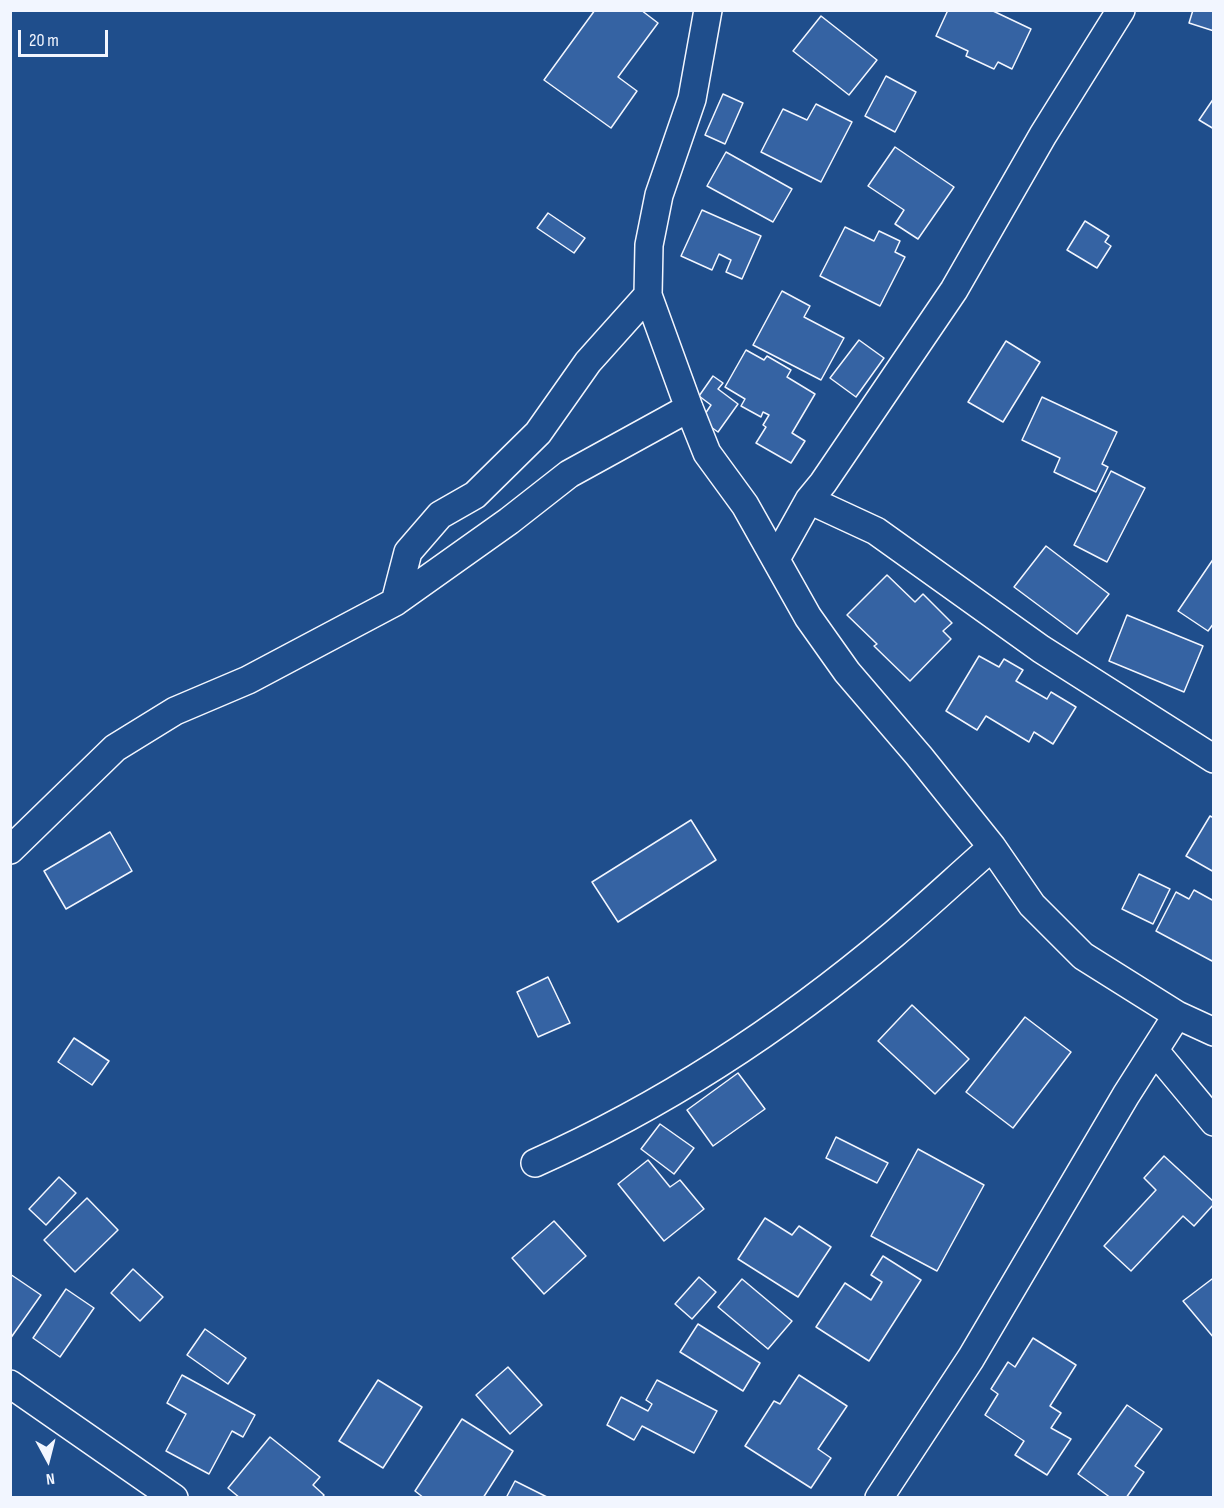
<!DOCTYPE html>
<style>
body{margin:0}
#map{position:relative;width:1224px;height:1508px;overflow:hidden;background:#1f4e8c;font-family:"Sofia Sans Condensed",sans-serif}
canvas{display:block}
.frame{position:absolute;inset:0;border:12px solid #f2f6ff;pointer-events:none}
.north{position:absolute;left:18px;top:1430px;width:60px;height:60px;-webkit-text-stroke:4px #1f4e8c;paint-order:stroke;rotate:173deg;font-size:16px;font-weight:700;line-height:24px;text-align:center;color:#f2f6ff}
.north::after{content:'';display:block;margin:auto;width:21px;height:27px;background:#f2f6ff;clip-path:polygon(50% 0,100% 100%,50% 72%,0 100%)}
.scale{position:absolute;left:18px;top:30px;width:90px;height:27px;box-sizing:border-box;border:3px solid #f2f6ff;border-top:0;padding-left:8px;font-size:18px;line-height:21px;white-space:nowrap;color:#f2f6ff;-webkit-text-stroke:4px #1f4e8c;paint-order:stroke}
</style>
<div id="map">
<canvas width="1224" height="1508"></canvas>
<div class="frame"></div>
<div class="north">N</div>
<div class="scale">20 m</div>
</div>
<script>
const g = document.querySelector('canvas').getContext('2d');
g.lineJoin = 'round';
function paint(path, color) { g.fillStyle = color; g.fill(path, 'evenodd'); }
function trace(path, color, width, dash) { g.strokeStyle = color; g.lineWidth = width; g.lineCap = dash ? 'butt' : 'round'; g.setLineDash(dash || []); g.stroke(path); }
const building = new Path2D(`
 M595 10H641L658 23 618 77 637 91 611 128 544 80Z
 M948 10H991L1031 29 1012 69 998 62 994 69 966 56 968 51 936 36Z
 M1193 10H1214V31L1189 23Z
 M821 16 877 60 849 95 793 51Z
 M886 76 916 92 895 132 865 116Z
 M723 94 743 103 725 144 705 135Z
 M1214 98V129L1199 120Z
 M816 104 852 122 821 182 761 152 783 109 807 120Z
 M895 147 954 187 918 239 895 224 904 210 868 186Z
 M726 152 792 189 773 222 707 186Z
 M702 210 761 236 742 279 726 272 731 260 719 254 712 270 681 256Z
 M548 213 585 238 574 253 537 228Z
 M1085 221 1109 236 1105 242 1111 246 1097 268 1067 250Z
 M845 227 874 241 879 231 900 241 895 252 905 257 880 306 820 276Z
 M782 291 810 306 804 317 844 338 821 380 753 345Z
 M859 340 884 358 856 397 830 378Z
 M1006 341 1040 362 1003 422 968 402Z
 M746 350 764 360 767 356 791 370 787 377 815 394 792 433 805 441 791 463 756 443 766 427 763 425 769 415 763 412 761 417 741 406 745 399 725 387Z
 M713 376 723 383 718 389 738 404 718 432 701 420 711 405 699 396Z
 M1042 397 1117 432 1102 464 1108 467 1096 492 1054 472 1060 458 1022 440Z
 M1111 471 1145 488 1107 562 1074 545Z
 M1046 546 1109 594 1077 634 1014 587Z
 M1214 558V623L1208 631 1178 611Z
 M887 575 915 602 923 594 952 623 943 631 951 639 910 681 874 646 877 644 847 615Z
 M1127 615 1203 646 1184 692 1109 661Z
 M979 656 999 667 1004 659 1023 670 1016 681 1047 699 1051 692 1076 707 1053 744 1034 732 1029 742 986 716 977 730 946 711Z
 M1210 816 1214 818V872L1186 856Z
 M691 820 716 860 618 922 592 882Z
 M110 832 132 871 66 909 44 871Z
 M1139 874 1170 889 1153 924 1122 909Z
 M1194 890 1214 901V958L1212 961 1156 931 1176 892 1189 899Z
 M548 977 570 1023 538 1037 517 992Z
 M912 1005 969 1059 935 1094 878 1041Z
 M1025 1017 1071 1052 1013 1128 966 1092Z
 M74 1038 109 1061 92 1085 58 1062Z
 M738 1073 765 1109 713 1146 687 1110Z
 M660 1124 694 1148 674 1174 641 1149Z
 M836 1137 888 1163 877 1183 826 1158Z
 M918 1149 984 1185 937 1271 871 1236Z
 M1164 1156 1214 1202V1204L1194 1226 1183 1216 1131 1271 1104 1246 1156 1190 1144 1178Z
 M648 1160 670 1187 680 1180 704 1209 664 1241 618 1184Z
 M59 1177 76 1193 46 1225 29 1209Z
 M87 1198 118 1230 75 1272 44 1240Z
 M765 1218 792 1235 799 1226 831 1247 798 1297 738 1259Z
 M554 1221 586 1256 544 1294 512 1258Z
 M883 1256 921 1280 869 1361 816 1327 845 1283 871 1300 882 1282 871 1275Z
 M133 1269 163 1297 140 1321 111 1293Z
 M10 1274 41 1295 10 1339Z
 M699 1277 716 1292 692 1319 675 1304Z
 M742 1279 792 1321 768 1349 718 1307Z
 M1212 1279 1214 1281V1338L1183 1301Z
 M66 1289 94 1308 60 1357 33 1338Z
 M698 1324 760 1363 743 1391 680 1352Z
 M205 1329 246 1358 228 1384 187 1355Z
 M1033 1338 1076 1365 1050 1406 1061 1413 1051 1428 1071 1439 1047 1475 1015 1455 1024 1441 985 1415 998 1394 991 1389 1008 1362 1015 1367Z
 M508 1367 542 1405 510 1434 476 1395Z
 M182 1375 255 1415 243 1437 232 1431 209 1474 166 1451 186 1414 167 1403Z
 M799 1375 847 1406 818 1449 831 1458 811 1488 745 1446 774 1401 780 1404Z
 M378 1380 422 1407 383 1468 339 1441Z
 M657 1380 717 1411 694 1453 642 1426 634 1440 607 1425 621 1397 648 1411 652 1404 646 1400Z
 M1127 1405 1162 1429 1135 1466 1144 1472 1126 1498H1111L1078 1474Z
 M462 1419 513 1451 483 1498H424L415 1491Z
 M270 1437 320 1477 313 1485 324 1495 322 1498H240L228 1488Z
 M515 1481 549 1498H506Z`);
paint(building, '#3563a3');
trace(building, '#f2f6ff', 1.5);
const minor = new Path2D(`
 M708 10 692 99 659 195 649 245 648 295 689 408 707 453 745 505 808 617 847 672 919 756 992 847 1032 905 1083 956 1177 1015 1214 1032
 M809 500 876 531 1041 649 1214 759
 M776 559 809 500 823 483 954 290 1043 135 1121 10
 M395 602 408 552 440 515 475 495 538 433 588 362 648 295
 M10 850 115 748 175 711 248 680 395 602 509 521 569 474 689 408
 M1155 1051 1214 1122
 M535 1163C665 1105 785 1026 894 934 927 906 959 876 992 847
 M10 1384 174 1498
 M879 1498 971 1358 1126 1095 1177 1015`);
trace(minor, '#f2f6ff', 30);
trace(minor, '#1f4e8c', 27);
</script>
